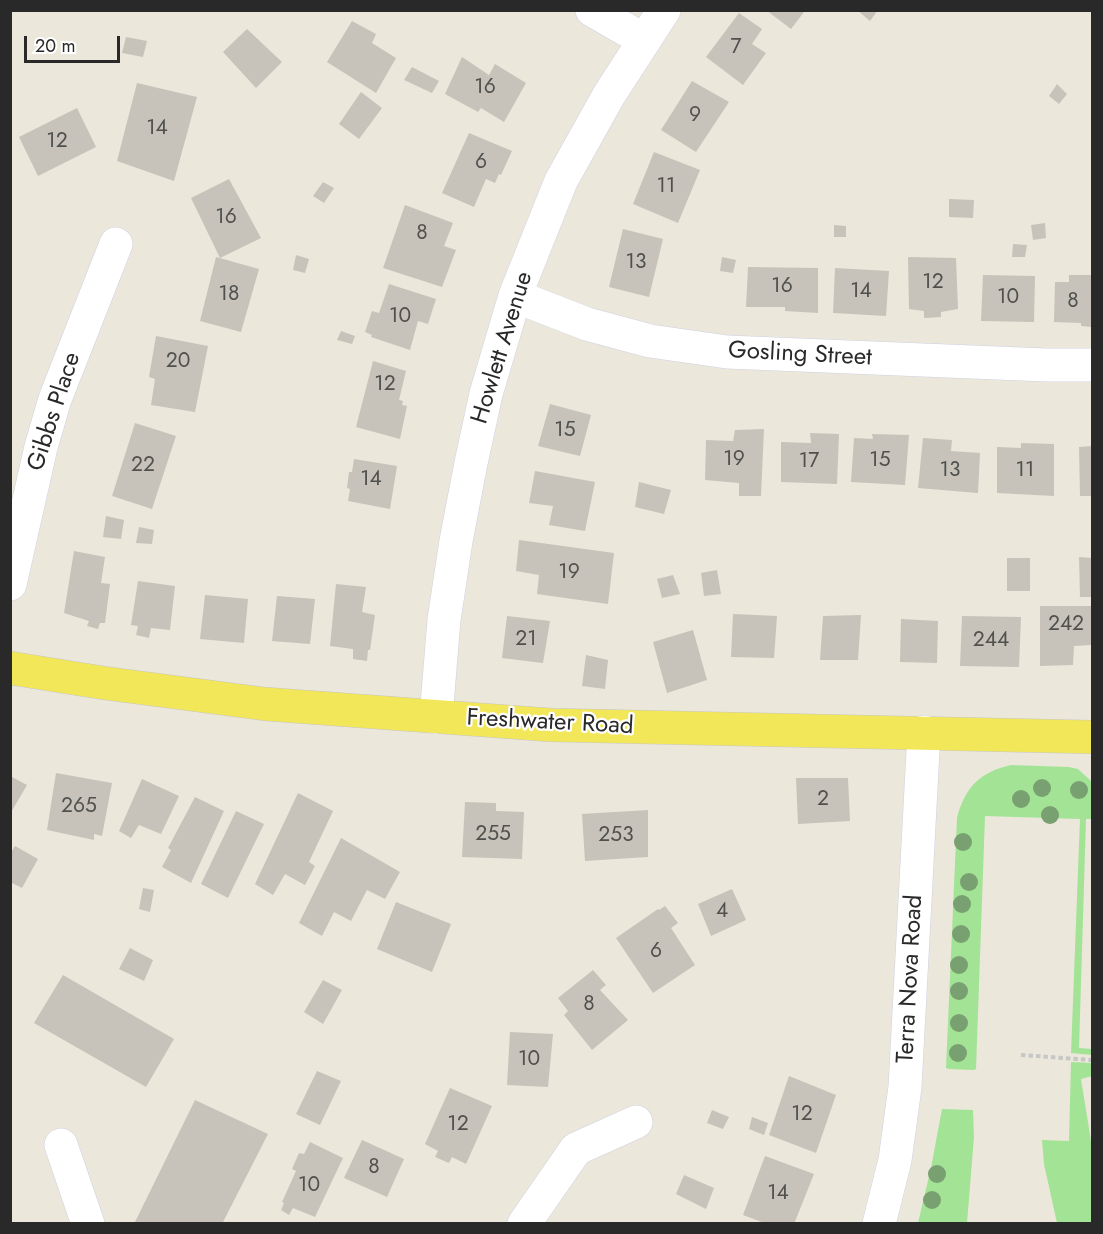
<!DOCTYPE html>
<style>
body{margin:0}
#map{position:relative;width:1103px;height:1234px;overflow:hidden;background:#ebe7da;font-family:Jost,sans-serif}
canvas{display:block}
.frame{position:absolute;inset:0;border:12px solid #292929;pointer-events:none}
.scale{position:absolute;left:24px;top:36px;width:96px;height:27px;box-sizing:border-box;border:3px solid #292929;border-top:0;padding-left:8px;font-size:18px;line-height:21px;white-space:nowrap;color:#292929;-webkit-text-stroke:4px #fff;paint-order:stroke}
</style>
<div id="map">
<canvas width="1103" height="1234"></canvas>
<div class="frame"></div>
<div class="scale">20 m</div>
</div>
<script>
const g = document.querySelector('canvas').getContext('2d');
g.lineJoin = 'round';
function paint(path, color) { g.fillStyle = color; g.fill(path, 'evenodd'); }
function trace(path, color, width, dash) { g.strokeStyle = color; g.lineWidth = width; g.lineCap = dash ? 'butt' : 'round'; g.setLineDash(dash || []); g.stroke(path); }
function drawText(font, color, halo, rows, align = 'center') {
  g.font = font + ' Jost,sans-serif'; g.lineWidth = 4.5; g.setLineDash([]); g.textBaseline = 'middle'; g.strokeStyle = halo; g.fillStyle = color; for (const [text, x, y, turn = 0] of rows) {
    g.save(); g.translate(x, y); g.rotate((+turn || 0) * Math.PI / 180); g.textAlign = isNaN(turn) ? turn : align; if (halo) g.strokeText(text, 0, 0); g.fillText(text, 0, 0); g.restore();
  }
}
paint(new Path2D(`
 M1011 765 1069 767 1078 769 1092 782V819H1086L1079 1048 1092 1049V1055L1071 1053 1080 819 985 816 976 1069 974 1070 949 1069 946 1068 957 818C965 787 980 772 1011 765Z
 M1071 1062 1092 1063V1076L1081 1079 1092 1147V1223H1057L1044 1164 1042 1140 1069 1141Z
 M942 1109 973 1110 974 1137 967 1223H918L931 1168Z`), '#a3e395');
paint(new Path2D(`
 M766 10H803L804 12 791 29Z
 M857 10H878L870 21Z
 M739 13 762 29 752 44 766 53 743 85 706 57Z
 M352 21 376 34 372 43 396 58 376 93 327 62Z
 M247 29 282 62 256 88 223 52Z
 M126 37 147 41 143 57 122 53Z
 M462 57 489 75 495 64 526 83 504 122 481 108 478 112 445 94Z
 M412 67 439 81 432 93 404 80Z
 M692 81 729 102 696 152 661 130Z
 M137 83 197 97 174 181 117 161Z
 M1057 84 1067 94 1059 104 1049 96Z
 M361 92 382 108 359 139 339 124Z
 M77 108 96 147 38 176 19 137Z
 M469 133 512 151 501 175 499 174 495 183 486 179 474 207 442 193Z
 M654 152 700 170 678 223 633 204Z
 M229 179 261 238 220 258 191 198Z
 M323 182 334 188 324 203 313 196Z
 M949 199 974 200 973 218 949 217Z
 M405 205 453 223 444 246 456 250 442 287 383 268Z
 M1045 223 1046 238 1033 240 1031 225Z
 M834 225 846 226V237H834Z
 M623 229 663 239 649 297 609 287Z
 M1013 244 1027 245 1025 257H1012Z
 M296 255 309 259 305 273 293 270Z
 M216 257 259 269 241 332 200 321Z
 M722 257 736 260 733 273 720 271Z
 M908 257 956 258 958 309 941 312V317L924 318V311L909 309Z
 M748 267 818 268V313L785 311V307H746Z
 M835 268 889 271 886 316 833 313Z
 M983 275 1035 276 1034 322 981 321Z
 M1069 275H1092V327L1081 326V323L1054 322 1055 282H1069Z
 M389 284 436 299 428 324 418 321 410 350 371 337 372 335 365 332 372 311 379 313Z
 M341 331 355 336 352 344 337 340Z
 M156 336 208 346 195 412 151 405 155 379 149 377Z
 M373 361 406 371 399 400 403 401 402 405 407 406 400 439 356 427Z
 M550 404 591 415 580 456 538 446Z
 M135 423 176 436 152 509 112 496Z
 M764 429 761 496H739V483L705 480 706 440 733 441 735 430Z
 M810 433 839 434 837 484 781 482V442L811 443Z
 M872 434 909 435 905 485 851 482 854 438 873 439Z
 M923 438 952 440 951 451 980 453 978 493 918 488Z
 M1021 443 1054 444V496L997 493V447L1021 448Z
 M1092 446V496H1080L1079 447Z
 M354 459 397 466 390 509 348 501 350 489 347 488 349 472H352Z
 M535 471 595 482 585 531 549 525 553 506 529 503Z
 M639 482 671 490 664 514 635 507Z
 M106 516 124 520 121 539 103 537Z
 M139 527 154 530 152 544 136 543Z
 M519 540 614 553 608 604 537 594 539 575 516 571Z
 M74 551 105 557 101 583 110 584 105 623H100L98 629 87 626 89 621 64 613Z
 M1079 557 1092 558V597H1080Z
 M1007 558H1030V591H1007Z
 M717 570 721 594 704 596 701 573Z
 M673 575 680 594 662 598 657 579Z
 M138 581 175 586 170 630 151 628 149 638 136 635 138 626 131 625Z
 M336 584 366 587 362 612 375 615 370 650H368L367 661 353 659V649L330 646Z
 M205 595 248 599 244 643 200 639Z
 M277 596 315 599 310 644 272 641Z
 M1040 606H1092L1091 645 1074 646 1073 665 1040 666Z
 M733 614 777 616 774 658 731 657Z
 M861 615 858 660H820L823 616Z
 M507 616 550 621 543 663 502 658Z
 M962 616 1021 617 1019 667 960 666Z
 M901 619 938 621 937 663 900 662Z
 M693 630 707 680 667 693 653 642Z
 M586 655 608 660 605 689 582 686Z
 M56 773 112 783 102 836 94 834V840L47 830Z
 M10 776 27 785 10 814Z
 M796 778H848L850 821 798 824Z
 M142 779 179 796 161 834 139 825 131 838 119 831Z
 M298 793 333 811 309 862 315 866 305 885 285 874 273 895 255 884Z
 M195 797 224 811 191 883 162 867 171 850 168 848Z
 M465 802 496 803V811L524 812 522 859 462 857Z
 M648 810V857L585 861 582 814Z
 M236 811 264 824 228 898 201 884Z
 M341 838 400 872 385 899 367 890 351 921 334 912 322 936 299 923Z
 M15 846 38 859 22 888 10 882V854Z
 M143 888 154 890 150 912 139 909Z
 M732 889 746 920 711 936 698 904Z
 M396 902 451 924 432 972 377 949Z
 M665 906 678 923 671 928 695 965 653 993 616 938 658 909 659 910Z
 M130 948 153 960 144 981 119 969Z
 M593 970 606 985 600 990 628 1020 592 1050 564 1015 568 1011 558 998Z
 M63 975 174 1039 146 1087 34 1023Z
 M323 980 342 990 323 1024 304 1012Z
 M510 1032 553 1034 548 1087 507 1085Z
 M317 1071 341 1081 320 1125 296 1114Z
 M789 1076 836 1095 816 1153 769 1135Z
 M450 1088 492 1106 466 1164 452 1157 449 1163 435 1157 438 1151 425 1144Z
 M195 1100 268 1134 222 1224H134Z
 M712 1110 729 1117 723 1129 707 1123Z
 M752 1117 768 1123 764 1135 749 1129Z
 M362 1140 404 1159 387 1197 344 1178Z
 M310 1142 343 1158 315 1217 293 1208 289 1215 281 1210 284 1203 282 1202 296 1171 292 1169 299 1153 304 1154Z
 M765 1156 814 1174 794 1224H767L743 1215Z
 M684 1175 714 1188 706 1209 676 1194Z`), '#c7c3ba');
const minor = new Path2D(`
 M592 10 644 40
 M515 296 587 324 650 341 727 352 1046 365H1092
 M10 584 41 447 55 399 116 244
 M436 717 444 620 456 541 471 463 486 394 515 296 561 181 609 95 664 10
 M61 1145 88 1224
 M524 1224 576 1149 636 1122
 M879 1224 895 1160 905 1087 924 732`);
const major = new Path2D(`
 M10 668 104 683 265 704 551 725 1092 737`);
trace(minor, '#cfd0e2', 34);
trace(major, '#c7c7c7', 34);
trace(new Path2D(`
 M1021 1055 1092 1060`), '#c7c7c7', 4, [4.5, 3]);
trace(minor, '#fff', 33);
trace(major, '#f2e759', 33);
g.fillStyle = '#79a070';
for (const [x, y] of [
 [1042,788],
 [1079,790],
 [1021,799],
 [1050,815],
 [963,842],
 [969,882],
 [962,904],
 [961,934],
 [959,965],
 [959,991],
 [959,1023],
 [958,1053],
 [937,1174],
 [932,1200]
]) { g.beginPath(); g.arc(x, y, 9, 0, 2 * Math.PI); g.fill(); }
drawText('21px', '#50504d', null, [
 ["7",736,48],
 ["16",485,88],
 ["9",695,116],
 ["14",157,129],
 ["12",57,142],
 ["6",481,163],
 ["11",666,187],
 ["16",226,218],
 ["8",422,234],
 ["13",636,263],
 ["12",933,283],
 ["16",782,287],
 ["14",861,292],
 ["18",229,295],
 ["10",1008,298],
 ["8",1073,302],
 ["10",400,317],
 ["20",178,362],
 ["12",385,385],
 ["15",565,431],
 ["19",734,460],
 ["15",880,461],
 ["17",809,462],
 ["22",143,466],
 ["13",950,471],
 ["11",1025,471],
 ["14",371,480],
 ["19",569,573],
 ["242",1066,625],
 ["21",526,640],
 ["244",991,641],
 ["2",823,800],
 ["265",79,807],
 ["255",493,835],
 ["253",616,836],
 ["4",722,912],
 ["6",656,952],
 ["8",589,1005],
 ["10",529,1060],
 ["12",802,1115],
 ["12",458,1125],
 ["8",374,1168],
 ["10",309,1186],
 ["14",778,1194]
]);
drawText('24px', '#292929', '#fff', [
 ["Howlett Avenue",503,348,-73],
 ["Gosling Street",800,355,3],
 ["Gibbs Place",55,412,-72],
 ["Freshwater Road",550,723,3],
 ["Terra Nova Road",911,979,-87]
]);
</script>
